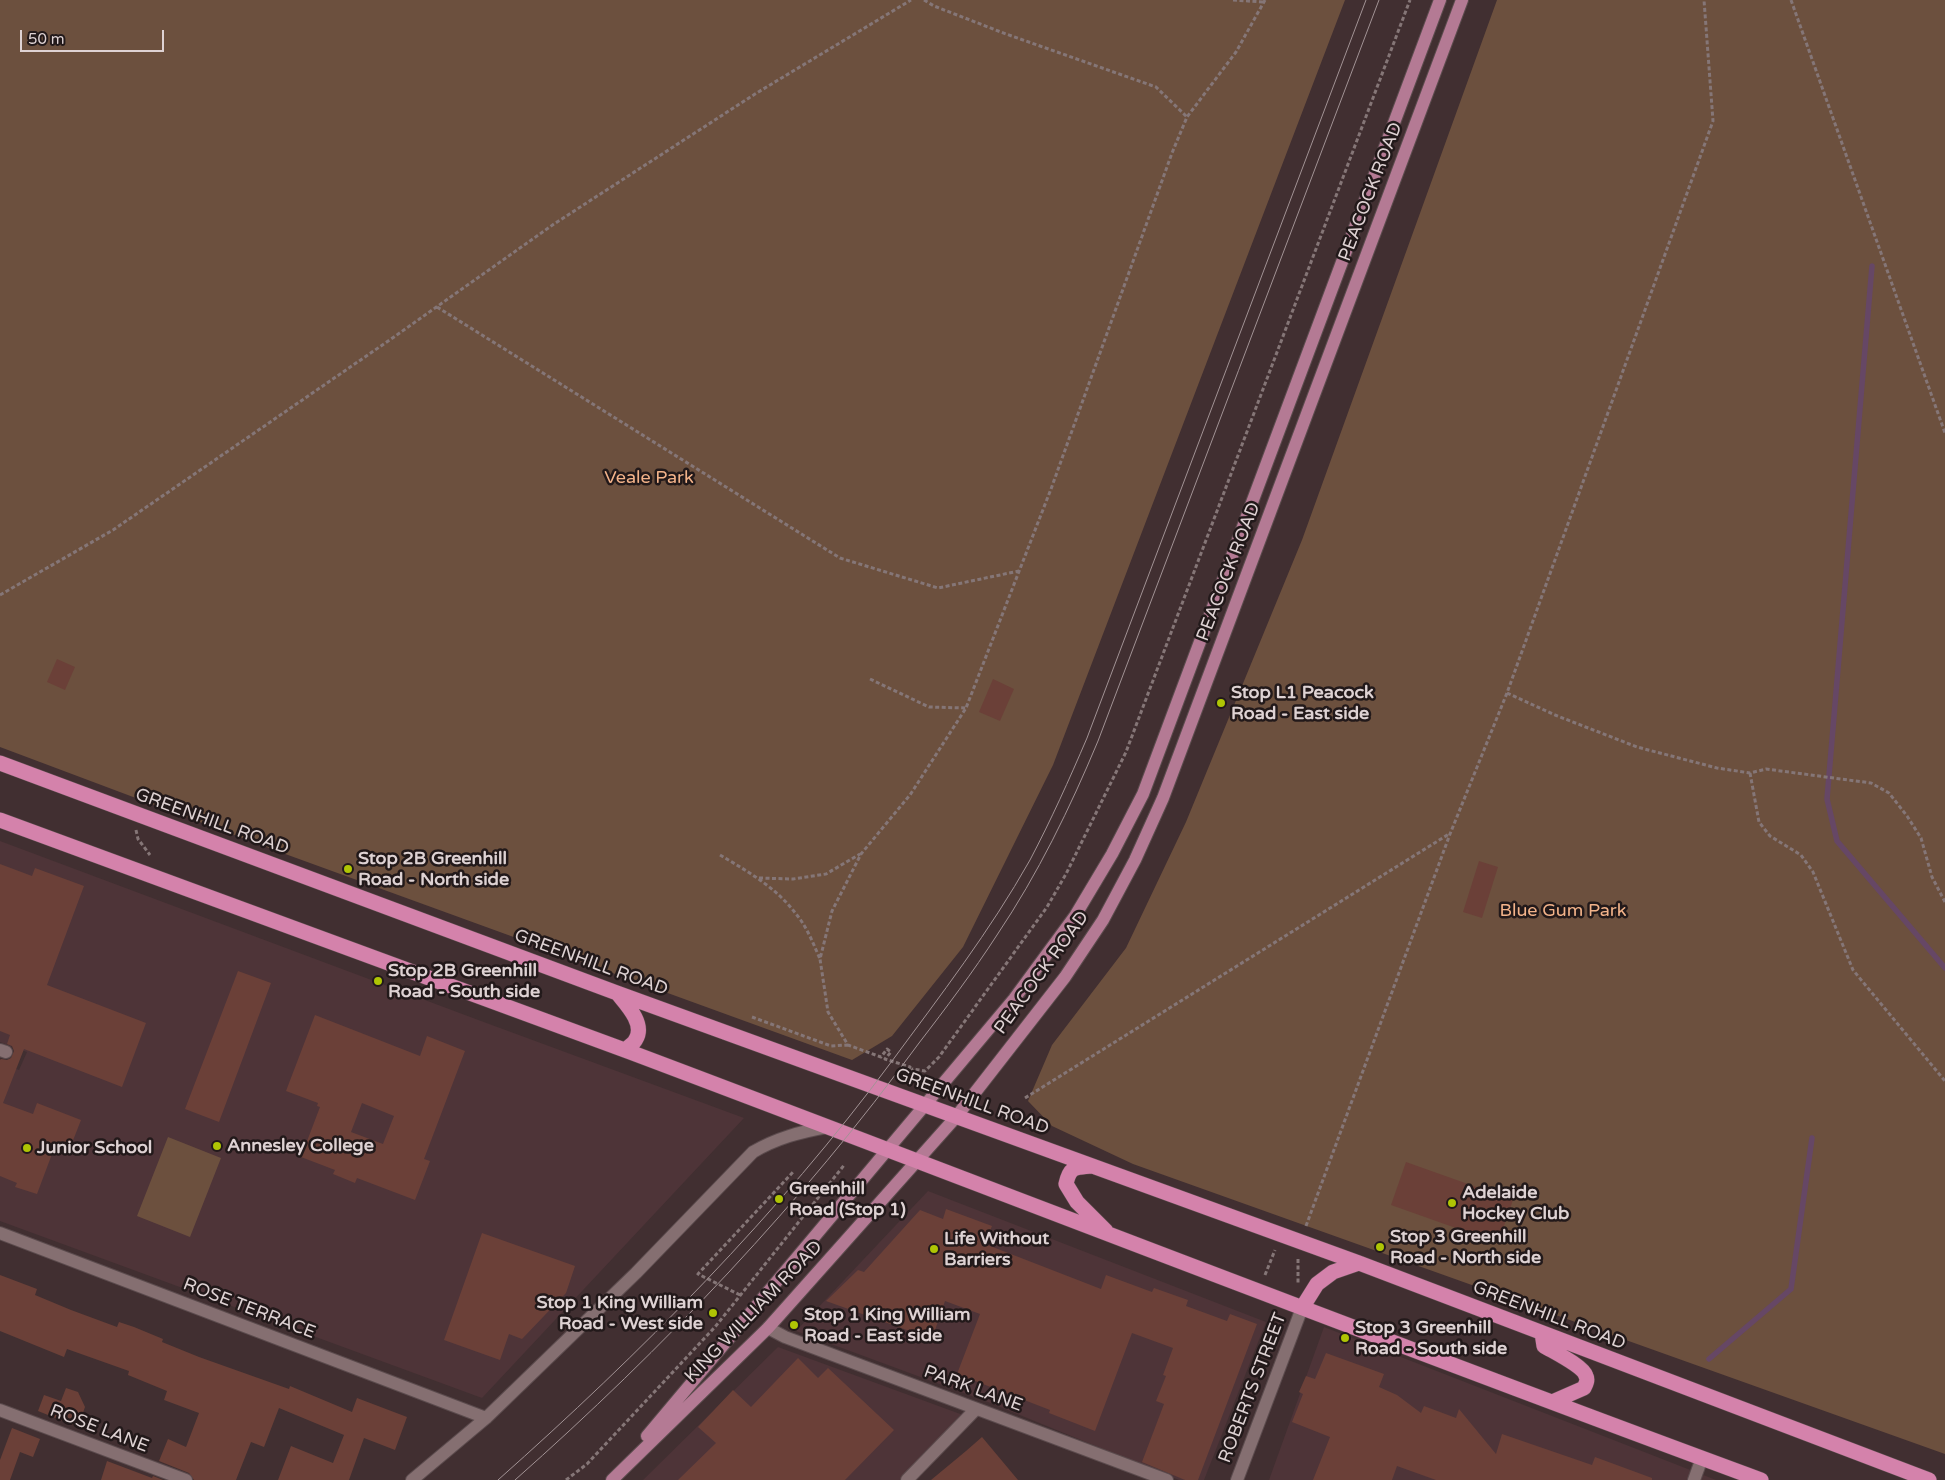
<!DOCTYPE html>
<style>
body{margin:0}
#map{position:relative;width:1945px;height:1480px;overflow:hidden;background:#412f31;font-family:"Varela Round",sans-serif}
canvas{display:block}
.scale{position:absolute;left:20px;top:30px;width:144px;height:22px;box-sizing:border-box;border:2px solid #ded2d3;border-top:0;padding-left:6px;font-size:15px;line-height:18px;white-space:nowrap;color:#ded2d3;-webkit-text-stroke:4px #22191a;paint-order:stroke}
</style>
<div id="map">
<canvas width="1945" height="1480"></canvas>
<div class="scale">50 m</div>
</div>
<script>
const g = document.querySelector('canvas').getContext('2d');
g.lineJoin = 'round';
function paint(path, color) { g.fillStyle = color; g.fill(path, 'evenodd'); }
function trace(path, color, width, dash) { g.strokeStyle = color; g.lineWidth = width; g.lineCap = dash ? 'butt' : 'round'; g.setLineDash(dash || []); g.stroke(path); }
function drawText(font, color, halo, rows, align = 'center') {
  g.font = font + ' "Varela Round",sans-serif'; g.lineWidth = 5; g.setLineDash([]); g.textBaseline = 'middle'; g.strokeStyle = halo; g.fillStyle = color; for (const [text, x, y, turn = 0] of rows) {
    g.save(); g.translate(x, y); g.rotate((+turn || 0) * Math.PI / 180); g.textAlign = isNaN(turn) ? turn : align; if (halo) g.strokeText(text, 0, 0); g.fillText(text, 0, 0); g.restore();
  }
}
paint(new Path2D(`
 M0 841 481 1021 744 1118 482 1398 0 1221V1063L19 1070 27 1052 0 1042Z
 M928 1191 1266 1322 1204 1480H1179L988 1402 796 1331Z
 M1324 1327 1716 1480H1269Z
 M778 1347 963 1415 900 1480H643Z`), '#4e3438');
paint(new Path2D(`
 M0 0H1345L1053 765 963 947 892 1036 852 1060 277 851 0 747Z
 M1497 0H1945V1454L1133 1164 1052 1126 1028 1101 1052 1045 1126 948 1186 822 1302 540Z
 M168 1137 221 1158 190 1237 137 1216Z`), '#6c503e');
trace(new Path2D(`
 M1872 266 1827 799 1837 841 1945 968
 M1709 1359 1791 1289 1812 1138`), '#664765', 5.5);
paint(new Path2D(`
 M57 659 75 667 65 690 47 682Z
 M993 679 1014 689 1000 721 979 712Z
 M1479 861 1498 867 1482 918 1463 912Z
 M0 864 32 876 35 868 84 886 47 985 146 1023 122 1087 24 1049 3 1103 33 1114 37 1103 81 1120 72 1143 68 1141 65 1150 55 1146 37 1194 15 1187 17 1183 0 1176V1060L1 1059 7 1060 11 1058 14 1051 12 1046 7 1044 10 1035 0 1031Z
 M238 971 271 983 219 1122 185 1109Z
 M315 1015 420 1056 427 1036 465 1051 424 1159 430 1161 415 1200 357 1178 355 1183 333 1174 335 1170 301 1157 320 1107 317 1106 318 1103 286 1091ZM362 1103 394 1116 383 1144 351 1132Z
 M1406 1162 1513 1200 1498 1243 1391 1205Z
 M946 1209 992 1226 985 1244 1101 1289 1106 1275 1152 1292 1154 1288 1188 1300 1186 1306 1227 1321 1230 1314 1257 1324 1198 1480H1185L1142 1462 1164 1404 1156 1401 1166 1376 1163 1375 1173 1348 1132 1333 1095 1431 1049 1413 1050 1410 957 1374 980 1314 945 1301 932 1339 826 1301 858 1270 864 1272 920 1210 943 1219Z
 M482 1233 575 1266 566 1293 522 1339 509 1334 500 1360 444 1340Z
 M0 1275 37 1289 35 1295 71 1310 117 1327 119 1322 134 1327 163 1339 162 1342 199 1357 289 1389 290 1386 352 1412 357 1398 407 1417 395 1450 364 1438 349 1480H278L291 1446 333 1463 344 1435 279 1408 264 1447 251 1442 236 1480H194L189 1473 159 1461 168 1439 186 1447 199 1413 164 1400 167 1391 128 1375 129 1371 67 1349 64 1357 0 1331Z
 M1326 1353 1384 1374 1379 1387 1397 1395 1421 1413 1424 1406 1456 1418 1459 1409 1496 1454 1502 1434 1592 1465 1595 1457 1652 1478V1480H1436L1397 1466 1392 1480H1313L1330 1437 1292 1422 1303 1394 1299 1392 1306 1376 1315 1379Z
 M798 1358 818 1378 828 1368 894 1430 845 1480H678L716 1443 698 1427 733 1390 751 1407Z
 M66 1388 78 1392 85 1407 78 1427 38 1411 44 1395 61 1401Z
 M12 1428 40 1439 33 1457 20 1452 10 1480H0V1460Z
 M982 1437 1018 1480H931L966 1451Z
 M107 1461 152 1478 153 1476 163 1480H101Z`), '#6b4038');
const minor = new Path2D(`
 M0 1050 6 1052
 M0 1233 486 1418
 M768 1328 785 1337 1167 1480
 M0 1410 186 1480
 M412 1480 486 1418 636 1273 753 1152C777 1138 800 1132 827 1127
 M907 1480 976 1409
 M1237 1480 1302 1308
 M1694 1480 1702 1458`);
const major = new Path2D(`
 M647 1436 1014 999 1075 916 1112 854 1143 794 1440 0
 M612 1480 768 1328 956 1117 1065 977 1103 920 1135 860 1163 798 1462 0`);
const highway = new Path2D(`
 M0 763 617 993 1359 1263 1929 1480
 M0 820C209 899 420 973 630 1052 1007 1194 1383 1341 1761 1480
 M618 994C627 1005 645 1024 636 1039 634 1044 628 1047 625 1050
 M1091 1166C1075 1168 1070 1166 1066 1184L1077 1202 1106 1231
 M1302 1308 1317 1284 1333 1272 1359 1263
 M1542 1333 1544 1346C1554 1352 1583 1366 1586 1376 1588 1380 1586 1384 1584 1388L1552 1402`);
trace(minor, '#5b4b4d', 14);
trace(major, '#5b4b4d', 14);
trace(highway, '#5b4b4d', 16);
trace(new Path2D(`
 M924 0 934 6 1006 34 1156 87 1187 117
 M1233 0 1263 2
 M1265 0 1236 52 1187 117 1172 153 1051 489 966 708 910 795 861 854 832 911 820 959 828 1012 848 1045 881 1057 887 1049 891 1052 885 1059 910 1067 907 1071 910 1074 913 1069 925 1071 939 1057 1047 907 1066 874 1126 752 1410 0
 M1791 0 1945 433
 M437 307 840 558 938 588 1019 571
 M0 595 113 530 394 337 554 224 755 94 911 0
 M870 679 929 707 966 708
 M1507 693 1555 715 1637 747 1717 768 1750 773 1766 769 1871 783 1889 793 1907 816 1921 838 1932 877 1945 902
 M1750 773 1759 822 1770 836 1801 855 1813 872 1853 970 1945 1081
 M136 830 138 839 150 855
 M720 855C747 871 777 888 796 914 807 927 813 943 820 959
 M759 878 793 879 826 874 860 854
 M752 1017 831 1046 848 1045
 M1025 1098 1449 834
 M1306 1226 1450 834 1507 693 1713 121 1704 0
 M1298 1259V1283
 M1265 1275 1275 1250
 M740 1295 698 1274 794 1171
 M566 1480 587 1464 715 1327 845 1164`), '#857677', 3, [4, 2.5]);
trace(minor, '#856f71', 12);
trace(major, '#b47a94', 12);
trace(highway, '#d482ab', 15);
trace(new Path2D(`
 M498 1480C641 1353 778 1215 892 1061 940 996 990 931 1030 860 1051 820 1069 780 1087 738L1366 0
 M515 1480C664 1348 802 1203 919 1043 946 1008 973 972 997 935 1038 874 1070 808 1098 741L1379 0`), '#a29395', 1);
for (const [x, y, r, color] of [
 [1221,703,5,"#afc504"],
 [348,869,5,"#afc504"],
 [378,981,5,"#afc504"],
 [217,1146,5,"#afc504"],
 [27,1148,5,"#afc504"],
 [779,1199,5,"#afc504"],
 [1452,1203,5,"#afc504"],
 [1380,1247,5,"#afc504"],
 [934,1249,5,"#afc504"],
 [713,1313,5,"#afc504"],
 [794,1325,5,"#afc504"],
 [1345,1338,5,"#afc504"]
]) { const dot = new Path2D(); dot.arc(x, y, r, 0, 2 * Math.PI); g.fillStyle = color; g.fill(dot); trace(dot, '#22191a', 2); }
drawText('18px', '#ded2d3', '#22191a', [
 ["PEACOCK ROAD",1371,192,-69],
 ["PEACOCK ROAD",1229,572,-69],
 ["GREENHILL ROAD",212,822,20],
 ["GREENHILL ROAD",591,963,20],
 ["PEACOCK ROAD",1042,973,-54],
 ["GREENHILL ROAD",972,1102,20],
 ["ROSE TERRACE",249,1309,21],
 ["KING WILLIAM ROAD",754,1312,-46],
 ["GREENHILL ROAD",1549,1316,21],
 ["ROBERTS STREET",1253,1388,-69],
 ["PARK LANE",973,1389,20],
 ["ROSE LANE",99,1429,21]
]);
drawText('18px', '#f3b38a', '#22191a', [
 ["Veale Park",649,478],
 ["Blue Gum Park",1563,911]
]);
drawText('bold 18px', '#ded2d3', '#22191a', [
 ["Stop L1 Peacock",1231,693],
 ["Road - East side",1231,714],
 ["Stop 2B Greenhill",358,859],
 ["Road - North side",358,880],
 ["Stop 2B Greenhill",388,971],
 ["Road - South side",388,992],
 ["Annesley College",227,1146],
 ["Junior School",37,1148],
 ["Greenhill",789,1189],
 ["Road (Stop 1)",789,1210],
 ["Adelaide",1462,1193],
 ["Hockey Club",1462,1214],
 ["Stop 3 Greenhill",1390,1237],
 ["Road - North side",1390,1258],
 ["Life Without",944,1239],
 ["Barriers",944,1260],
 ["Stop 1 King William",703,1303,"right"],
 ["Road - West side",703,1324,"right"],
 ["Stop 1 King William",804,1315],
 ["Road - East side",804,1336],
 ["Stop 3 Greenhill",1355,1328],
 ["Road - South side",1355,1349]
], 'left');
</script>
